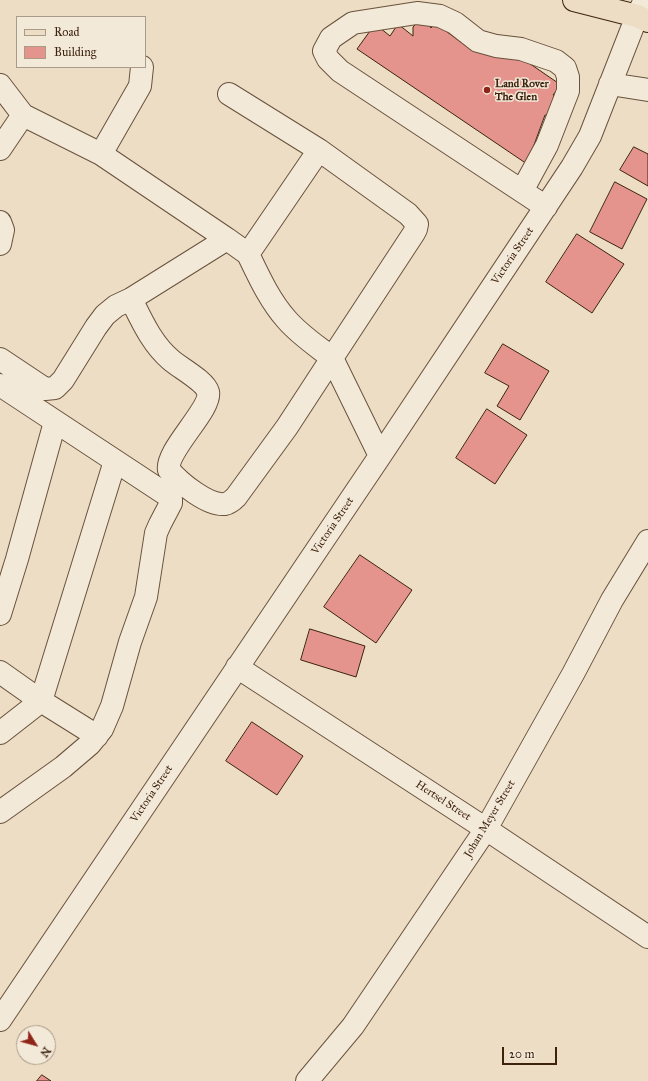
<!DOCTYPE html>
<style>
body{margin:0}
#map{position:relative;width:648px;height:1081px;overflow:hidden;background:#ecddc4;font-family:"IM FELL Great Primer",serif}
canvas{display:block}
.legend{position:absolute;left:16px;top:16px;width:130px;height:52px;box-sizing:border-box;background:#f3e9d9;border:1px solid #aa9a88;margin:0;padding:5px 7px;list-style:none;font-size:12px;color:#3d230e}
.legend li{display:flex;align-items:center;gap:8px;height:20px}
.legend b{width:20px;border:1px solid #aa9a88}
.north{position:absolute;left:16px;top:1025px;width:40px;height:40px;box-sizing:border-box;background:#f3e9d9;border:1px solid #aa9a88;border-radius:50%;rotate:127deg;font-size:11px;font-weight:700;line-height:16px;text-align:center;color:#3d230e}
.north::after{content:'';display:block;margin:auto;width:14px;height:18px;background:#8f2418;clip-path:polygon(50% 0,100% 100%,50% 72%,0 100%)}
.scale{position:absolute;left:502px;top:1047px;width:55px;height:18px;box-sizing:border-box;border:2px solid #3d230e;border-top:0;padding-left:5px;font-size:12px;line-height:14px;white-space:nowrap;color:#3d230e;-webkit-text-stroke:3px #f3e9d9;paint-order:stroke}
</style>
<div id="map">
<canvas width="648" height="1081"></canvas>
<ul class="legend">
<li><b style="height:5px;background:#ecddc4"></b>Road</li>
<li><b style="height:11px;background:#e4948c"></b>Building</li>
</ul>
<div class="north">N</div>
<div class="scale">20 m</div>
</div>
<script>
const g = document.querySelector('canvas').getContext('2d');
g.lineJoin = 'round';
function paint(path, color) { g.fillStyle = color; g.fill(path, 'evenodd'); }
function trace(path, color, width, dash) { g.strokeStyle = color; g.lineWidth = width; g.lineCap = dash ? 'butt' : 'round'; g.setLineDash(dash || []); g.stroke(path); }
function drawText(font, color, halo, rows, align = 'center') {
  g.font = font + ' "IM FELL Great Primer",serif'; g.lineWidth = 3; g.setLineDash([]); g.textBaseline = 'middle'; g.strokeStyle = halo; g.fillStyle = color; for (const [text, x, y, turn = 0] of rows) {
    g.save(); g.translate(x, y); g.rotate((+turn || 0) * Math.PI / 180); g.textAlign = isNaN(turn) ? turn : align; if (halo) g.strokeText(text, 0, 0); g.fillText(text, 0, 0); g.restore();
  }
}
const building = new Path2D(`
 M426 20 431 28 435 23 473 51 485 33 561 85 553 95 557 97 549 116 545 115 527 164 357 49 375 24 390 36 398 24 413 36V27L419 21Z
 M634 147 648 154V186L620 170Z
 M615 182 647 199 622 249 590 232Z
 M577 234 624 264 592 313 546 282Z
 M503 344 549 371 520 420 497 406 509 386 485 373Z
 M487 409 527 435 495 484 456 458Z
 M360 555 412 590 376 643 324 607Z
 M310 629 365 646 356 677 301 660Z
 M252 722 303 756 277 795 226 761Z
 M42 1075 51 1081H37Z`);
paint(building, '#e4948c');
trace(building, '#3d230e', 1);
const minor = new Path2D(`
 M610 84 648 90
 M0 85 23 115 101 154 140 86 142 67
 M0 149 23 115
 M319 150 408 214 417 224 416 229 414 233 332 358 380 456
 M101 154 227 239 248 254 319 150 229 94
 M522 191 547 145 568 91V77L565 68 556 61 521 49 496 46 478 41 455 23 440 16 417 13 353 23 331 38 324 51 328 59 340 71 546 207
 M0 222 3 230 0 244
 M131 299C142 321 152 344 171 360 180 368 205 381 208 392 212 409 165 451 169 470 180 483 208 506 225 504 230 503 233 500 236 497L287 427 332 358C317 346 300 335 287 320 270 301 259 277 248 254
 M0 359 45 389 55 388 63 380 96 327 105 315 116 306 131 299 227 239
 M0 385 167 495 171 499V503L160 524 156 533 146 597 130 642 112 706 102 729 90 744 63 767 0 812
 M0 614 17 559 55 422
 M237 667 486 829 648 937
 M0 672 41 701 97 736
 M0 733 41 701 115 461
 M0 1020 380 456 572 167 590 136 637 16 645 0
 M307 1081 353 1026 486 829 573 674 612 600 648 541`);
const major = new Path2D(`
 M574 0 637 16 648 21`);
trace(minor, '#69523c', 24);
trace(major, '#3d230e', 24);
trace(minor, '#f3e9d9', 22);
trace(major, '#ecddc4', 22);
for (const [x, y, r, color] of [
 [487,90,4,"#8f2418"]
]) { const dot = new Path2D(); dot.arc(x, y, r, 0, 2 * Math.PI); g.fillStyle = color; g.fill(dot); trace(dot, '#f3e9d9', 1.5); }
drawText('bold 11px', '#3d230e', '#f3e9d9', [
 ["Land Rover",495,84],
 ["The Glen",495,97]
], 'left');
drawText('11px', '#3d230e', '#f3e9d9', [
 ["Victoria Street",513,256,-56],
 ["Victoria Street",333,526,-56],
 ["Victoria Street",152,794,-56],
 ["Hertsel Street",443,801,33],
 ["Johan Meyer Street",490,819,-59]
]);
</script>
